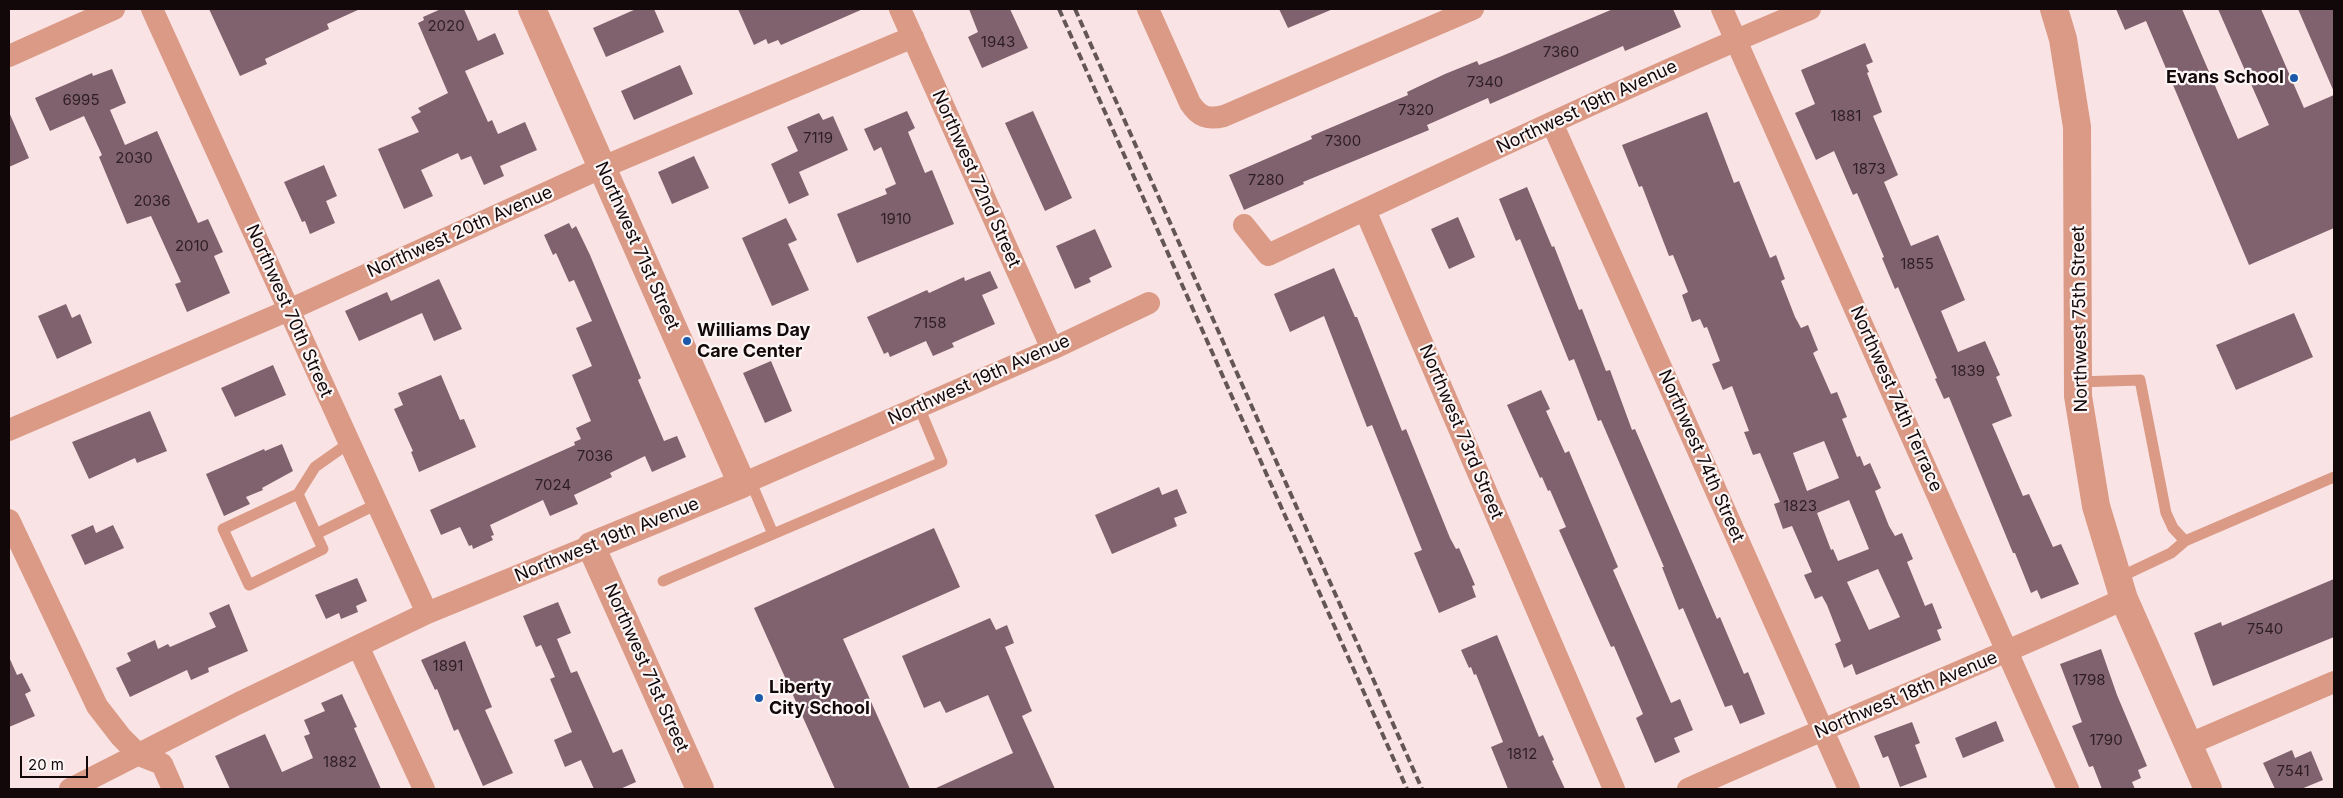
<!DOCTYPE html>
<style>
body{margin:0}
#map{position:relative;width:2343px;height:798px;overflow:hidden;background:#fae3e4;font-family:Inter,sans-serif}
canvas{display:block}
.frame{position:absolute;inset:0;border:10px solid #130809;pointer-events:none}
.scale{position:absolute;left:20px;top:756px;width:68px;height:22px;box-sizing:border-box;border:2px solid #130809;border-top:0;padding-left:6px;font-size:15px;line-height:18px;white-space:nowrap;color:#130809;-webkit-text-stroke:4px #fcf5f5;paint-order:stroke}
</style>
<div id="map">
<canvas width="2343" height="798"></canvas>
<div class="frame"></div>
<div class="scale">20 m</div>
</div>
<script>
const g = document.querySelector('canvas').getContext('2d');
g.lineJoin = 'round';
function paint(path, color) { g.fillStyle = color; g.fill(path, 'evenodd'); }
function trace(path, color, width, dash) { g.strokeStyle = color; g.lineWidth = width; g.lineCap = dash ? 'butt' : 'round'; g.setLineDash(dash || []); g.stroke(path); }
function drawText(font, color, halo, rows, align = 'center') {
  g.font = font + ' Inter,sans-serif'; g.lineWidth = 4.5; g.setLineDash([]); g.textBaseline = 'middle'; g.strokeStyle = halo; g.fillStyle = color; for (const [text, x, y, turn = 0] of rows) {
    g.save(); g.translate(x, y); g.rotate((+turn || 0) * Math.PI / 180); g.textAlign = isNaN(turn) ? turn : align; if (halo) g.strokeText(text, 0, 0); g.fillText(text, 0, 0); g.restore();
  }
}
paint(new Path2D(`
 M209 9H360L327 24 329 29 265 59 267 64 240 76Z
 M441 9H464L478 41 495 33 504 54 465 71 488 122 492 120 498 134 525 122 537 150 500 166 504 176 484 185 471 156 461 160 458 153 421 170 433 196 404 209 378 149 419 132 411 117 421 112 418 108 448 93 418 23 424 20 423 17Z
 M636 9H654L664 32 606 57 593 28Z
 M738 9H863L781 45 778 40 768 44 766 39 754 45Z
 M969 9H1010L1028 48 982 68 968 37 978 32Z
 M1279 9H1333L1288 28Z
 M1613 9H1673L1681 27 1625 51 1623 46 1490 104 1488 98 1427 125 1429 130 1303 182 1304 184 1244 210 1229 175 1312 139 1311 136 1408 95 1407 92 1445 74 1477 61 1479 65 1502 56Z
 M2116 9H2182L2238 139 2269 125 2218 9H2261L2304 108 2334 95V228L2249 265 2146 21 2125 30Z
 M2298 9H2334V92Z
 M1865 43 1873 62 1866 65 1869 72 1867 73 1882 112 1873 116 1898 175 1884 182 1911 246 1938 235 1965 300 1941 311 1958 352 1985 341 2000 375 1996 377 2012 416 1992 424 2023 496 2029 494 2053 547 2061 544 2079 584 2041 599 2037 590 2031 593 2015 553H2013L1949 397 1944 399 1935 379 1937 378 1898 287 1895 289 1882 258 1884 257 1857 193 1853 195 1834 151 1816 160 1795 113 1815 104 1801 70Z
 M680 65 693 94 634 120 621 91Z
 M112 69 126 103 110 110 125 145 157 131 198 223 208 219 223 252 214 256 230 293 187 312 175 284 181 282 151 216 127 224 99 157 102 155 84 116 50 131 35 98 92 73 93 76Z
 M907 111 915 128 908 132 925 173 932 170 954 224 857 263 837 214 887 194 885 189 896 184 881 147 874 151 864 129Z
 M1033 111 1072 198 1045 211 1005 123Z
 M9 112 29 158 9 167Z
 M1707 112 1734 183 1739 181 1770 258 1776 255 1785 279 1781 281 1795 317 1801 328 1808 325 1818 350 1813 353 1831 394 1837 392 1847 417 1842 419 1857 457 1860 456 1864 466 1870 463 1881 488 1875 491 1889 526 1895 536 1902 533 1913 559 1907 562 1925 606 1932 603 1942 628 1937 630 1941 640 1856 675 1852 664 1844 668 1835 644 1841 641 1827 605 1822 596 1815 599 1804 575 1812 572 1792 526 1783 529 1774 504 1780 502 1760 453 1753 455 1744 432 1749 431 1732 386 1723 390 1712 364 1720 361 1707 327 1704 328 1700 319 1692 322 1682 295 1688 292 1673 255 1669 256 1642 186 1639 187 1622 145ZM1824 441 1839 478 1807 491 1793 453ZM1849 500 1869 549 1838 561 1833 549 1831 550 1817 513ZM1878 569 1900 617 1869 630 1847 582Z
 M819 113 823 120 833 116 848 150 799 172 809 195 789 204 771 164 798 151 787 127Z
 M694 156 709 188 672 204 658 172Z
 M324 165 337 196 326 201 335 223 310 234 305 221 302 222 284 182Z
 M1527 187 1552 247 1554 246 1579 310 1582 309 1606 371 1610 370 1632 430 1635 429 1717 619 1720 617 1744 674 1748 672 1765 714 1740 724 1732 705 1725 707 1683 608 1679 610 1662 567H1664L1601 420 1598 421 1574 359 1569 361 1520 239 1516 241 1499 199Z
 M1458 217 1475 257 1449 269 1431 229Z
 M786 218 797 240 788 244 809 290 772 306 742 238Z
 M569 223 572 229 576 226 590 255 641 378 638 380 664 441 677 436 686 457 652 472 645 456 610 473 612 477 574 495 578 504 550 516 543 500 490 525 494 535 491 536 493 540 473 549 472 545 469 546 460 527 441 535 430 510 575 445 574 442 581 439 576 428 591 421 572 375 592 366 576 328 592 321 574 280 569 282 556 253 553 255 544 235Z
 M1095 229 1112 267 1089 278 1091 282 1075 289 1056 246Z
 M1334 268 1355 317H1357L1402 431 1406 429 1450 538 1456 549 1459 548 1475 585 1472 586 1476 597 1439 613 1414 553 1422 550 1372 425 1367 427 1324 316 1290 332 1274 294Z
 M990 271 998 288 982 295 995 324 952 343 954 347 933 356 926 341 890 357 888 352 884 354 867 317 927 290 929 293 964 277 965 281Z
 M439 279 462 329 434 341 422 313 359 341 345 311 387 292 391 301Z
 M66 304 72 318 80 314 92 343 57 359 38 316Z
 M2294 313 2313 357 2236 390 2216 345Z
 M771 361 792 411 765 423 743 373Z
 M273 365 286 395 235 417 221 388Z
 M441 375 460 420 464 419 476 447 419 472 411 452 413 451 394 409 403 405 398 393Z
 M1541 390 1550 409 1546 411 1565 453 1569 451 1618 567 1613 570 1671 703 1680 699 1693 730 1674 738 1680 752 1655 763 1636 718 1643 714 1614 646 1611 647 1559 530 1566 527 1550 490 1548 491 1542 477 1540 478 1507 405Z
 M150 411 167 451 137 463 135 458 89 479 72 442Z
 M282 444 293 471 262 488 263 490 246 497 250 504 224 516 206 474 264 449 265 451Z
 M1159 487 1162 495 1177 489 1187 513 1174 518 1177 526 1112 554 1095 515Z
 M93 525 96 533 113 525 124 548 85 565 71 535Z
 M934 528 960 587 843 639 910 789H835L754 608Z
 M357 578 367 601 356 606 358 612 341 619 339 613 326 619 315 595Z
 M2334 579V637L2213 686 2194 633 2221 622 2222 626Z
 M558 602 571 633 557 639 571 673 577 671 613 753 622 749 636 782 620 789H594L581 760 565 767 554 740 572 732 550 679 555 677 541 645 536 647 523 616Z
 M229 604 248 651 208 668 209 672 191 680 187 670 130 697 116 668 131 661 127 653 155 640 158 649 168 644 170 647 216 627 209 613Z
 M990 618 996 630 1007 625 1014 643 1005 647 1032 711 1022 716 1055 789H934L1013 753 988 695 946 713 940 701 924 708 902 656Z
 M1497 635 1539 737 1543 735 1554 760 1552 761 1565 789H1508L1491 747 1503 742 1476 674 1474 675 1471 667 1469 668 1461 650Z
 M465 641 492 707 485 710 513 773 483 786 458 729 454 731 437 689 435 690 421 660Z
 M2101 649 2117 695 2147 766 2138 770 2141 778 2132 782 2135 789H2102L2093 766 2089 767 2072 726 2082 722 2060 664Z
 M9 657 17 675 22 673 31 691 25 694 35 716 9 727Z
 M342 694 357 727 354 728 381 789H230L215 756 265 734 282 772 313 758 304 736 310 734 304 720 325 711 321 703Z
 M1996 721 2004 741 1963 758 1955 738Z
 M1912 722 1920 743 1915 745 1927 777 1900 787 1888 756 1883 758 1874 736Z
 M2292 750 2295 758 2311 751 2323 780 2301 789H2275L2263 763Z`), '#80626f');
trace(new Path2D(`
 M2078 382 2140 380 2166 513 2173 528 2185 541
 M750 480 773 534
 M298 494 315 467 349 443
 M316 534 298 494 223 529 249 585 323 549 316 534 377 504
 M2118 578 2171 553 2185 541 2334 477
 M663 581 942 462 919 407`), '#db9a85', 11);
trace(new Path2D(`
 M152 9 427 613
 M900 9 1052 349
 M1148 9 1190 103C1199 117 1208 120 1224 116L1473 9
 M1722 9 2068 789
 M9 56 114 9
 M1552 123 1849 789
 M1365 210 1614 789
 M1244 225 1268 255C1448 171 1627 85 1810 9
 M9 430 289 310 603 167 913 37
 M742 484 1052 349 1149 303
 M9 520 97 706 121 737 139 755 162 764 173 789
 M358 646 424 789
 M2187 745 2334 682
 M70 789 239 703 427 613 591 546
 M1688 789C1833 724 1980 665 2124 599`), '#db9a85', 22);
trace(new Path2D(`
 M532 9 742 484 591 546 700 789
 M2054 9 2063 39 2077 127 2078 396 2096 506 2124 599 2208 789`), '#db9a85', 28);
trace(new Path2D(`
 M1059 9 1407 789
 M1075 9 1422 789`), '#645556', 4, [8, 4]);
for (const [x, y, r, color] of [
 [2294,78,5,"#1b59aa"],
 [687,341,5,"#1b59aa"],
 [759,698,5,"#1b59aa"]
]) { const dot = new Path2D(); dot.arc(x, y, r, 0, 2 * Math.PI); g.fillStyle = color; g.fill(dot); trace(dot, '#fcf5f5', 2); }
drawText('15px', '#2e1e22', null, [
 ["2020",446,26],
 ["1943",998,42],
 ["7360",1561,52],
 ["7340",1485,82],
 ["6995",81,100],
 ["7320",1416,110],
 ["1881",1846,116],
 ["7119",818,138],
 ["7300",1343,141],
 ["2030",134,158],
 ["1873",1869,169],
 ["7280",1266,180],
 ["2036",152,201],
 ["1910",896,219],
 ["2010",192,246],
 ["1855",1917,264],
 ["7158",930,323],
 ["1839",1968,371],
 ["7036",595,456],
 ["7024",553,485],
 ["1823",1800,506],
 ["7540",2265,629],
 ["1891",448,666],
 ["1798",2089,680],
 ["1790",2106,740],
 ["1812",1522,754],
 ["1882",340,762],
 ["7541",2293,771]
]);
drawText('bold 18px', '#130809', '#fcf5f5', [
 ["Evans School",2284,78,"right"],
 ["Williams Day",697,331],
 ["Care Center",697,352],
 ["Liberty",769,688],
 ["City School",769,709]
], 'left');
drawText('18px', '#130809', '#fcf5f5', [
 ["Northwest 19th Avenue",1587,107,-25],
 ["Northwest 72nd Street",976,179,66],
 ["Northwest 20th Avenue",460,232,-24],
 ["Northwest 71st Street",637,246,66],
 ["Northwest 70th Street",289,311,66],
 ["Northwest 75th Street",2080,319,-91],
 ["Northwest 19th Avenue",979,380,-24],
 ["Northwest 74th Terrace",1896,399,66],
 ["Northwest 73rd Street",1461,432,67],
 ["Northwest 74th Street",1701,456,66],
 ["Northwest 19th Avenue",607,540,-22],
 ["Northwest 71st Street",646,668,66],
 ["Northwest 18th Avenue",1906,695,-23]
]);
</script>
